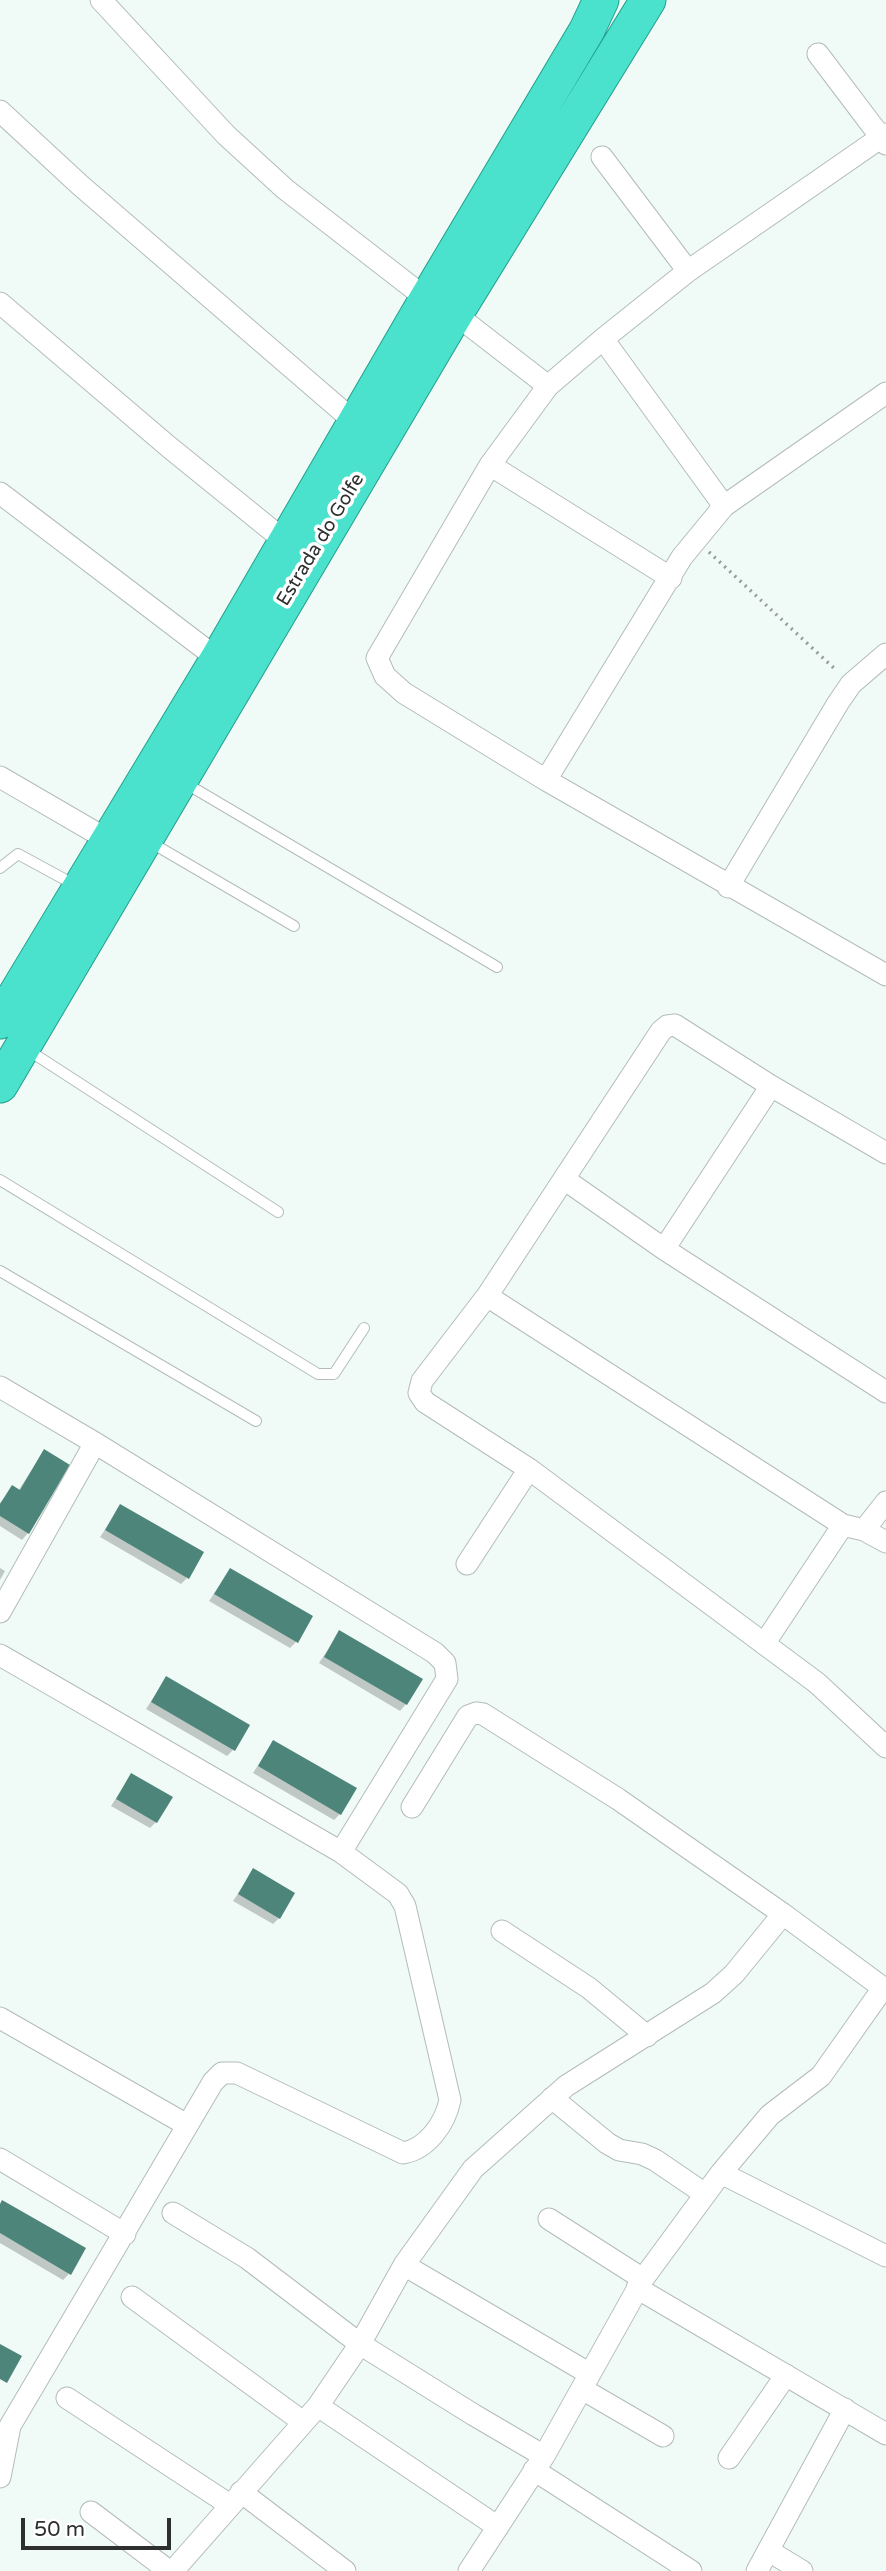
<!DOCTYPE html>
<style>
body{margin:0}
#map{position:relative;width:886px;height:2571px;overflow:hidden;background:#f0faf7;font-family:"Varela Round",sans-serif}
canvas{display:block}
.scale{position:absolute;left:21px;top:2518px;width:150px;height:32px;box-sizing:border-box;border:4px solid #2d302f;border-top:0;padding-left:9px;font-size:21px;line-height:24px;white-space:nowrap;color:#2d302f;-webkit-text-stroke:5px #fff;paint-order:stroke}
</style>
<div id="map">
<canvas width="886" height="2571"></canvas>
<div class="scale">50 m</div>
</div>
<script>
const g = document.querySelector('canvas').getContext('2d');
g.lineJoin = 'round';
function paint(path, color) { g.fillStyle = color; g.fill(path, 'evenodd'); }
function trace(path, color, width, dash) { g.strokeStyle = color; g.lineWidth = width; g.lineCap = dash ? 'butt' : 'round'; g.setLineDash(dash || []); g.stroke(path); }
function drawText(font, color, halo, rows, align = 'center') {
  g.font = font + ' "Varela Round",sans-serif'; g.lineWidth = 7; g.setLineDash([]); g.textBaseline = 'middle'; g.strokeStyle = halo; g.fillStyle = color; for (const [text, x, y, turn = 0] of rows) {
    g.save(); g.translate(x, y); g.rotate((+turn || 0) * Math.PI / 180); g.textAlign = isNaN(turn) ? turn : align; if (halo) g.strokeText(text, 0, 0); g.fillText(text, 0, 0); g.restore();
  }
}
paint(new Path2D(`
 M44 1451 68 1466 28 1533 22 1540 0 1526V1503L13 1487 18 1491Z
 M121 1506 187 1578 181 1584 100 1537Z
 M0 1568 5 1571 0 1580Z
 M230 1570 297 1641 290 1648 209 1601Z
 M339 1633 406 1704 400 1711 319 1663Z
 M166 1678 233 1750 227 1756 146 1709Z
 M273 1742 340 1814 334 1820 253 1773Z
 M131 1775 156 1822 150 1828 111 1806Z
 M254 1870 279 1918 273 1924 233 1901Z
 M0 2205 69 2274 63 2280 0 2243Z`), '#0003');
paint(new Path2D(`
 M44 1449 70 1465 29 1534 0 1516V1504L12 1485 20 1490Z
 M120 1504 204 1552 189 1579 105 1530Z
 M230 1568 313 1616 298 1643 214 1594Z
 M339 1630 423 1679 407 1705 324 1657Z
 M166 1676 250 1725 235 1751 151 1702Z
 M273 1740 357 1788 341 1815 258 1766Z
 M131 1773 173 1797 157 1823 116 1799Z
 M253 1868 295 1893 280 1919 238 1894Z
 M2 2200 86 2248 71 2275 0 2233V2204Z
 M0 2344 22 2356 7 2383 0 2379Z`), '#4e857a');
const service = new Path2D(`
 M185 783 497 967
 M150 842 294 926
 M0 868 18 854 75 885
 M28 1050 278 1212
 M0 1180 318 1374H334L364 1328
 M0 1271 256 1421`);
const minor = new Path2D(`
 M101 0 226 135 285 189 427 299
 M818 54 886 144
 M0 111 80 185 356 423
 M886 134 688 271 603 339 548 386 490 465 377 658 385 676 404 693 546 780 886 975
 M602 157 688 271
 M0 303 169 447 285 541
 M455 314 548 386
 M603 339 724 506
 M490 465 671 578
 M0 493 218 659
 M0 777 110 841
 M546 780 682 557 724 506 886 393
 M728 887 838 703 851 684 886 654
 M886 1153 771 1086 675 1025 667 1026 661 1031 487 1296 422 1381 419 1393 425 1402 529 1469 817 1683 886 1747
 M564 1179 664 1249 886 1392
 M664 1249 771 1086
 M487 1296 843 1525 864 1530 886 1542
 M0 1387 95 1443 435 1653 445 1663 447 1679 341 1852
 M864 1530 886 1502
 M467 1564 529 1469
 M0 1612 95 1443
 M764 1644 843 1525
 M0 1655 341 1852 398 1894 405 1906 450 2100C445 2124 427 2149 403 2153L237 2073H222L213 2082 10 2426 0 2477
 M412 1807 468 1716 476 1713 483 1714 618 1799 783 1914 886 1990
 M502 1931 589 1988 647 2036
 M0 2018 187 2125
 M552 2098 607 2143 619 2150 642 2154 655 2160 705 2194
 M0 2159 125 2234
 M721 2173 770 2115 821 2076 883 1988
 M173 2213 247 2258 360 2344 474 2415 544 2456
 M549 2219 643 2279
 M404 2265 590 2374
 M637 2288 886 2434
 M132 2297 303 2422
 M582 2389 663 2436
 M67 2398 230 2505
 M318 2406 498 2527
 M729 2458 786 2375
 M534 2470 691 2571
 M241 2492 345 2571
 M91 2512 169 2571
 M769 2551 802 2571
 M173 2571 318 2406 360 2344 404 2265 473 2169 566 2086 713 1993 734 1974 783 1914
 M469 2571 544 2456 643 2279 721 2173 886 2256
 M757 2571 845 2409`);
const trunk = new Path2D(`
 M0 1021 218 659 427 299 587 30 601 0
 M0 1085 455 314 648 0`);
trace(service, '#b3bcba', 12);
trace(minor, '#b3bcba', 23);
trace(trunk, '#239f8d', 37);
trace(new Path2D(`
 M709 552 837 671`), '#949b99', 3.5, [2, 5]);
trace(service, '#fff', 10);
trace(minor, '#fff', 21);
trace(trunk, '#4ae2cc', 35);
drawText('19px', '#2d302f', '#fff', [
 ["Estrada do Golfe",321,540,-59]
]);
</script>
